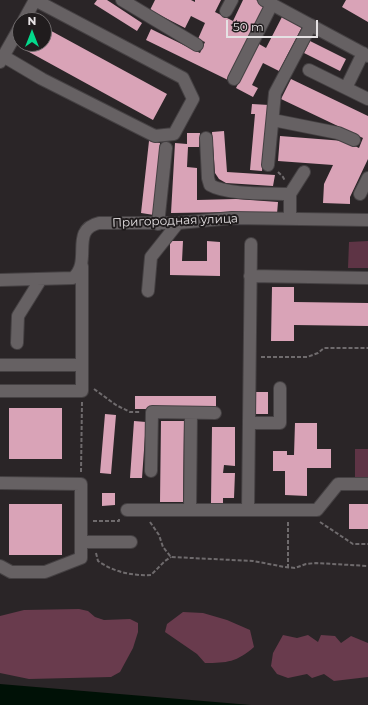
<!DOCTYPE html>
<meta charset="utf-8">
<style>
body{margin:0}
#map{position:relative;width:368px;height:705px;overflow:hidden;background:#2a2527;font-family:Montserrat,sans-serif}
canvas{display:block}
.north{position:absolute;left:12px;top:12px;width:40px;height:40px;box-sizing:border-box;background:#201c1d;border:1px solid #6f6b6c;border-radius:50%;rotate:0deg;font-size:11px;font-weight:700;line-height:16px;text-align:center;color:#e5e1e3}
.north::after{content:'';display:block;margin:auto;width:14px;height:18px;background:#03d98b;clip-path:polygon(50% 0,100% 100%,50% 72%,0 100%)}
.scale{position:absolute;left:226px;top:20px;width:92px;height:18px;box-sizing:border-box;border:2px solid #e5e1e3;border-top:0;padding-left:5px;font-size:12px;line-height:14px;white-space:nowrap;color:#e5e1e3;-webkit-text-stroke:3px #201c1d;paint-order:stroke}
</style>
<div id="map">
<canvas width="368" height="705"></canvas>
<div class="north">N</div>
<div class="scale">50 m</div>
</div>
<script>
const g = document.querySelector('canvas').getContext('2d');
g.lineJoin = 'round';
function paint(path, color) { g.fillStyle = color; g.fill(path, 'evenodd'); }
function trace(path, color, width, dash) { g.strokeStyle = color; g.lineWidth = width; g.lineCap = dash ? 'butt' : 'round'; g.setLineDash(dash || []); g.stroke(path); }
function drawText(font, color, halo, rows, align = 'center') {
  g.font = font + ' Montserrat,sans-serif'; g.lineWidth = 4; g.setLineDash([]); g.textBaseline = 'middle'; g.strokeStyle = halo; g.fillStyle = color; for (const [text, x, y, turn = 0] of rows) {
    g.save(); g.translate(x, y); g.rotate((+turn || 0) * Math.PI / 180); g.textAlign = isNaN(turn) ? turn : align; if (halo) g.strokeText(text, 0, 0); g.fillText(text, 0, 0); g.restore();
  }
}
paint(new Path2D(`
 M368 241V268H348L349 242Z
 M355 449H368V478H355Z`), '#5e3445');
paint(new Path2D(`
 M79 609 88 611 95 617 104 620 130 619 138 623V632L133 648 120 672 111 677 29 679 0 673V616L24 610Z
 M183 612 203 613 227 620 250 630 254 647C237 662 227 663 205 663L197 654 165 632 167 624Z
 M283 635 297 638 308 635 318 642 321 635 335 636 341 643 351 636 368 643V677L334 681 324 674 312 678 307 674 288 678 277 674 271 666 273 653Z`), '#693b4d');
paint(new Path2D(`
 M0 684 251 705H0Z`), '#001106');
paint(new Path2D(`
 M97 0H107L142 23 137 31 94 4Z
 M155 0H191L195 2V0H221L215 12 233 21 243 0H256L265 5 228 80 146 40 151 29 200 53 205 42 198 39 205 23 191 16 185 28 150 10Z
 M346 0H368V22L342 7Z
 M283 15 303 25 279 71 263 63 252 85 258 88 253 97 236 88 259 44 266 48Z
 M44 27 167 94 153 120 20 47 22 44H44Z
 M310 41 346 59 340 71 304 53Z
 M291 79 368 116V159L350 197V204L323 203 324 184 333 165 278 161 280 136 344 141 359 148 363 138 281 99Z
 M252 104 269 105 262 171 250 170 255 114H251Z
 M224 131 227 172 275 175 273 186 226 183 219 179 215 173 212 132Z
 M187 133H200L199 147H188L187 167 197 168V200L236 199 278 202 277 214 233 212 171 213 175 143 187 144Z
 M149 141 160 143 154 215 141 213Z
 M170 241H183L182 261H207V241L220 242V276L170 275Z
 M272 287H294V302L368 303V326L294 325V341H271Z
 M255 392H268V414H255Z
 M135 396H216V409H135Z
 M9 408H62V459H9Z
 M105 414 116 415 111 474 100 473Z
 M134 421 146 422 142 478H130Z
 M161 421H184L183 502H160Z
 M295 423H317V449H331V468H307V496L285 495V471H273V451H287V455H294Z
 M212 427H235V466L224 465 223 473H235L234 498H223V503H211Z
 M102 493H115V505L102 506Z
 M9 504H62V555H9Z
 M349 504H368V529H349Z`), '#d9a3b7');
const minor = new Path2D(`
 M122 0 197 45
 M264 0 368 56
 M226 11 232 0
 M3 56 42 79 155 136 174 134 193 99 183 78 35 0 24 20
 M0 62 20 27
 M309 70 368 99
 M234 79 272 4
 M346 88 363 53
 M273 120 338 133 354 140
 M206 138 208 178 210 185C227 195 269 193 290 194
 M268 165 275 93 311 25
 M360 194 368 178
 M290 219V194L304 172
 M158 224 166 148
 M250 276 368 278
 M0 280 73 278C93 261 69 230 99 223H178L232 218 368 220
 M148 291 151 257 178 223
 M17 343 18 316 41 279
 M0 365H82
 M0 391H82V266
 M249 423H280V388
 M151 471 152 412 215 413
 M0 483 81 484V558L45 572H11L0 566
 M127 510H317L338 484H368
 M190 510 191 413
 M248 510 251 244
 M81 542H131`);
trace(minor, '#454143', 14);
trace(new Path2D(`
 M278 172 283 177 285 181
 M261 357H307L318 353 324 348H368
 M94 389 116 405 130 412H140
 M81 472 82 402
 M93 521H119V519
 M150 522 159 535 163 547 171 557 253 561 285 567 295 568 306 564 316 563 368 566
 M288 522V567
 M320 522 353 544H368
 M96 553 98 561C114 572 132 576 151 575L165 561 171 557`), '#6f6b6d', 2, [4, 2]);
trace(minor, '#666163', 12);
drawText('12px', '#e5e1e3', '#201c1d', [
 ["Пригородная улица",175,221,-2]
]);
</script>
